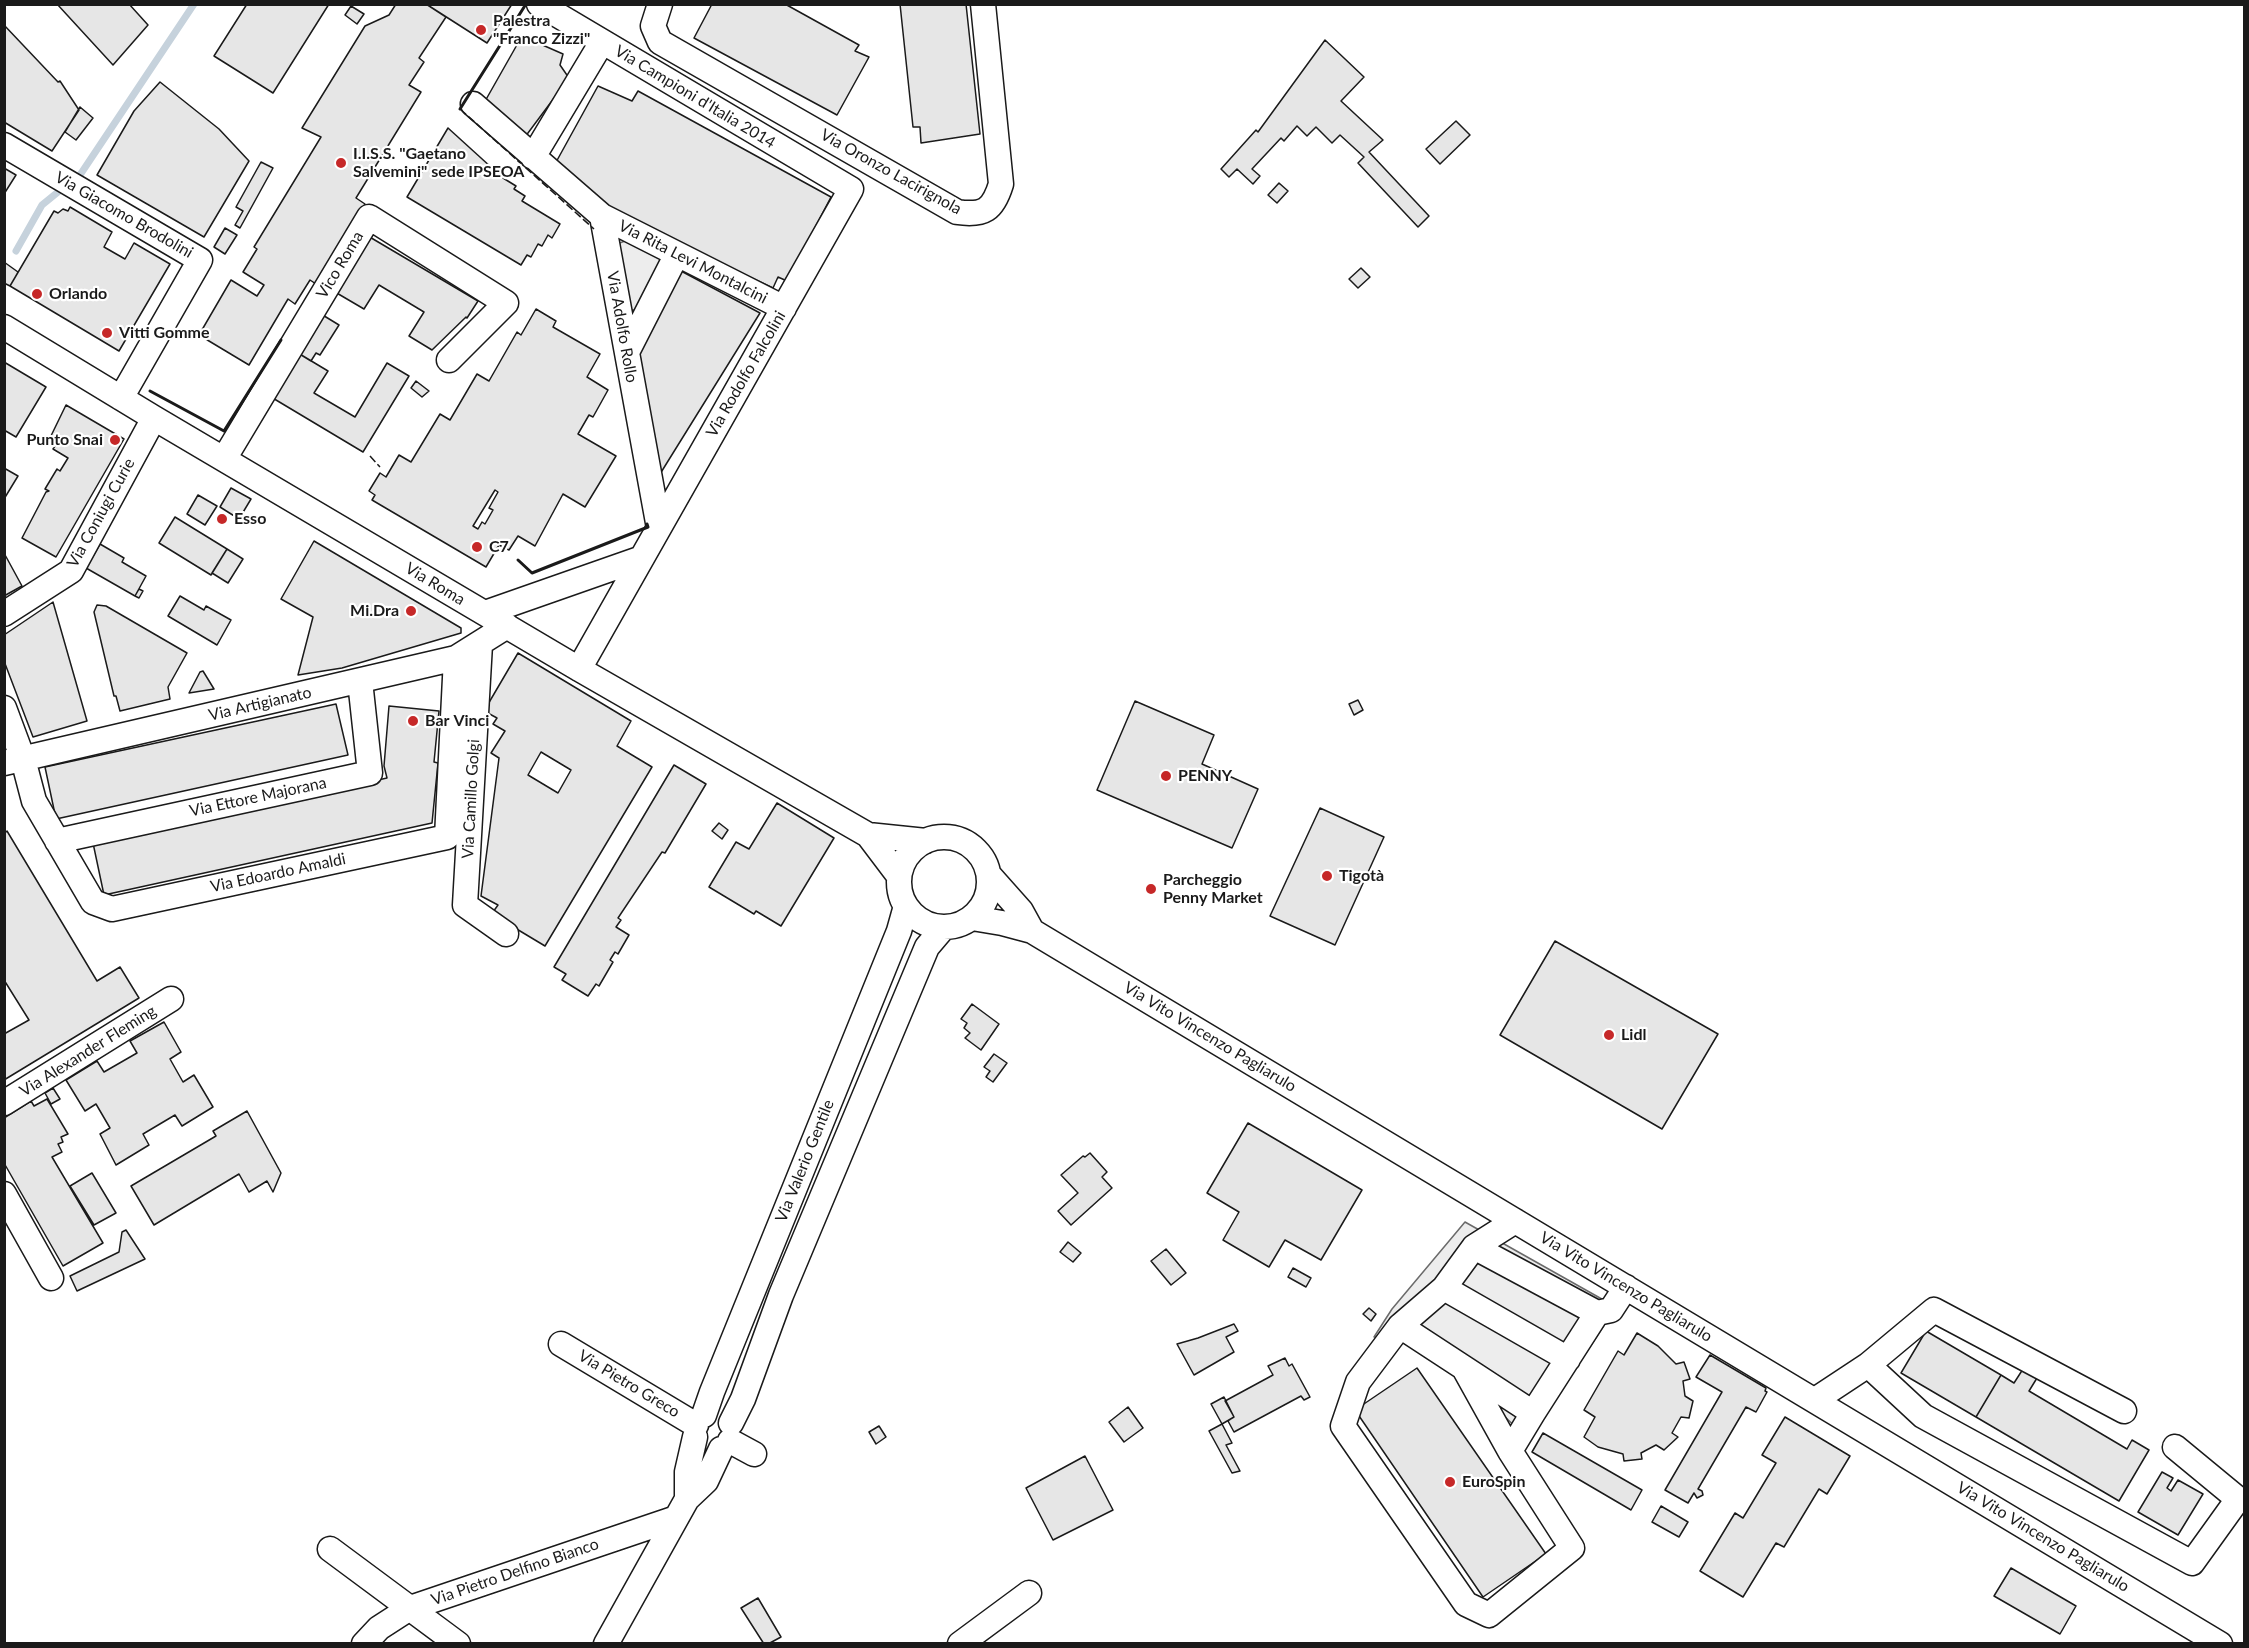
<!DOCTYPE html>
<meta charset="utf-8">
<style>
body{margin:0}
#map{position:relative;width:2249px;height:1648px;overflow:hidden;background:#fff;font-family:Lato,sans-serif}
canvas{display:block}
.frame{position:absolute;inset:0;border:6px solid #1a1a1a;pointer-events:none}
</style>
<div id="map">
<canvas width="2249" height="1648"></canvas>
<div class="frame"></div>
</div>
<script>
const g = document.querySelector('canvas').getContext('2d');
g.lineJoin = 'round';
function paint(path, color) { g.fillStyle = color; g.fill(path, 'evenodd'); }
function trace(path, color, width, dash) { g.strokeStyle = color; g.lineWidth = width; g.lineCap = dash ? 'butt' : 'round'; g.setLineDash(dash || []); g.stroke(path); }
function drawText(font, color, halo, rows, align = 'center') {
  g.font = font + ' Lato,sans-serif'; g.lineWidth = 4.5; g.setLineDash([]); g.textBaseline = 'middle'; g.strokeStyle = halo; g.fillStyle = color; for (const [text, x, y, turn = 0] of rows) {
    g.save(); g.translate(x, y); g.rotate((+turn || 0) * Math.PI / 180); g.textAlign = isNaN(turn) ? turn : align; if (halo) g.strokeText(text, 0, 0); g.fillText(text, 0, 0); g.restore();
  }
}
const parking = new Path2D(`
 M625 241 664 261 639 310H628L617 244Z
 M1465 1222 1616 1307 1529 1440 1436 1350 1374 1337 1392 1309Z`);
paint(parking, '#ededed');
trace(parking, '#6a6a6a', 1.5);
trace(new Path2D(`
 M80 175 194 4
 M16 251 42 205 58 192`), '#c6d2dc', 7);
const building = new Path2D(`
 M57 4H129L148 25 113 65Z
 M247 4H329L273 93 214 56Z
 M396 4H426L446 17 419 58 424 62 409 85 421 92 356 198 365 204 316 284 310 280 295 304 288 299 249 365 199 335 231 280 257 296 264 285 243 272 257 249 254 247 321 137 302 128 365 26 389 15Z
 M426 4H512L487 43Z
 M712 4H785L859 45 855 51 869 57 837 115 694 38Z
 M900 4H966L980 134 921 143 920 127H913Z
 M351 6 364 14 357 24 345 15Z
 M4 25 58 82 60 81 79 110 52 151 4 122Z
 M522 36 563 54 560 65 569 78 525 137 484 103Z
 M1325 40 1364 77 1341 101 1383 140 1369 152 1429 216 1418 227 1358 163 1364 157 1340 135 1332 143 1316 127 1307 136 1297 126 1284 141 1281 138 1252 169 1260 176 1253 184 1237 169 1229 177 1221 169 1256 130 1258 132Z
 M160 82 219 129 249 161 204 237 97 175 134 111Z
 M598 86 632 101 638 91 831 197 787 281 778 277 773 288 611 212 555 164Z
 M80 107 93 118 76 140 65 132Z
 M1456 121 1470 135 1440 164 1426 149Z
 M448 128 503 178 516 186 514 189 525 196 522 201 560 224 552 238 548 235 542 246 538 244 531 257 527 255 521 265 407 197Z
 M261 162 273 168 240 228 235 225 243 211 236 207Z
 M4 168 16 175 4 194Z
 M1279 183 1288 191 1277 203 1268 195Z
 M70 207 112 232 104 247 125 259 134 243 170 264 119 351 10 286 54 211 58 213 63 209 68 211Z
 M225 228 237 235 225 254 214 247Z
 M368 236 478 301 467 318 466 317 432 350 409 336 424 312 379 285 364 309 335 292Z
 M4 262 18 272 10 286 4 283Z
 M1361 268 1370 277 1358 288 1349 279Z
 M681 271 760 313 660 474 639 350Z
 M536 309 556 321 553 327 600 354 587 377 608 390 593 417 589 415 578 434 616 456 585 507 563 494 535 546 518 536 509 550 499 545 486 567 372 500 375 495 369 491 380 473 386 477 399 455 411 462 440 414 450 420 477 374 489 381 517 332 521 335ZM495 490 498 492 489 508 493 510 485 524 482 522 478 529 473 526Z
 M321 314 339 325 320 355 316 353 311 361 298 353Z
 M298 353 328 371 314 393 355 417 387 363 409 376 363 452 271 397Z
 M4 362 46 387 16 437 4 430Z
 M416 381 429 391 422 397 411 388Z
 M66 405 124 439 56 557 22 538 46 492 49 491 45 489 57 469 60 471 68 458 53 449 55 446 48 442Z
 M4 468 18 476 4 499Z
 M231 488 251 499 239 519 220 507Z
 M198 495 217 506 205 525 187 514Z
 M175 517 227 549 211 575 159 543Z
 M314 541 461 628V633L342 668 298 675 313 617 281 599Z
 M100 544 124 558 122 562 146 576 135 596 86 568Z
 M227 549 243 559 228 583 212 573Z
 M4 553 22 586 4 596Z
 M139 589 143 591 139 598 135 596Z
 M180 596 204 610 206 606 231 620 217 645 168 616Z
 M53 602 87 721 33 737 4 661V635Z
 M97 605 106 606 187 653 168 687 170 699 120 711 116 696H114L94 612Z
 M518 653 631 721 617 746 652 767 545 946 510 925 493 912 498 905 481 896 499 758 491 753 505 731 493 724 497 718 484 711ZM541 752 571 770 558 793 528 775Z
 M203 671 214 689 189 693 200 672Z
 M1358 700 1363 710 1354 715 1349 704Z
 M1135 701 1214 735 1202 764 1258 789 1232 848 1097 790Z
 M336 704 348 755 56 819 45 767Z
 M389 706 439 711 434 762 438 763 432 823 104 895 93 843 387 778 384 766Z
 M674 765 706 784 665 853 662 852 618 918 621 920 616 927 629 935 618 954 615 952 610 960 613 962 599 986 596 984 588 996 562 980 566 974 554 967Z
 M777 803 834 838 781 926 756 911 754 914 709 887 736 842 749 849Z
 M1320 808 1384 837 1335 945 1270 916Z
 M719 823 728 830 722 839 712 831Z
 M7 831 97 981 120 967 139 998 4 1080V1034L29 1020 4 980V833Z
 M1555 941 1718 1034 1662 1129 1500 1035Z
 M972 1004 999 1024 981 1050 965 1038 970 1033 964 1028 967 1023 961 1019Z
 M164 1022 181 1052 170 1059 183 1082 194 1075 213 1107 182 1126 175 1115 143 1134 149 1145 116 1165 100 1134 110 1128 96 1104 85 1111 66 1080 97 1061 104 1072 137 1053 130 1041Z
 M994 1054 1007 1063 993 1082 986 1077 990 1071 984 1067Z
 M53 1088 60 1099 51 1104 45 1093Z
 M47 1099 68 1134 61 1137 63 1142 58 1144 62 1152 52 1157 103 1243 63 1266 4 1163V1118L31 1101 34 1106Z
 M247 1111 281 1173 273 1192 267 1181 249 1192 239 1174 154 1225 131 1186 216 1136 213 1131Z
 M1248 1123 1362 1190 1321 1260 1285 1240 1269 1267 1223 1240 1239 1212 1207 1193Z
 M1090 1153 1107 1172 1102 1177 1112 1188 1071 1225 1058 1211 1078 1193 1061 1175 1083 1156 1085 1157Z
 M92 1173 116 1213 94 1225 70 1186Z
 M126 1230 145 1259 77 1291 70 1276 119 1252 122 1232Z
 M1068 1242 1081 1253 1073 1262 1060 1252Z
 M1166 1249 1186 1273 1171 1285 1151 1261Z
 M1293 1268 1311 1278 1306 1287 1288 1277Z
 M1369 1308 1376 1314 1371 1321 1363 1314Z
 M1234 1324 1238 1331 1226 1337 1234 1352 1194 1375 1177 1344 1198 1338Z
 M1926 1331 2001 1375 1976 1417 1901 1373Z
 M1637 1333 1658 1346 1676 1364 1684 1362 1690 1379 1683 1381 1685 1396 1693 1401 1689 1418 1681 1417 1672 1433 1678 1437 1664 1450 1656 1445 1641 1453 1642 1459 1624 1461 1623 1454 1598 1447 1584 1437 1595 1417 1584 1410 1618 1351 1624 1355Z
 M1710 1355 1766 1388 1765 1391 1767 1392 1756 1412 1746 1407 1698 1489 1702 1491 1703 1495 1697 1498 1694 1493 1688 1503 1665 1490 1722 1392 1696 1377Z
 M1285 1358 1289 1366 1292 1364 1310 1397 1304 1400 1301 1396 1234 1432 1228 1421 1234 1417 1225 1401 1273 1375 1268 1366Z
 M1417 1368 1546 1554 1483 1597 1355 1410Z
 M2023 1369 2037 1378 2029 1391 2127 1449 2132 1440 2149 1450 2119 1501 1976 1417 2001 1375 2014 1383Z
 M1224 1397 1234 1417 1222 1424 1211 1404Z
 M1128 1407 1143 1428 1124 1442 1109 1422Z
 M1785 1417 1850 1456 1827 1494 1819 1489 1784 1547 1776 1543 1743 1597 1700 1571 1735 1513 1743 1518 1776 1463 1762 1455Z
 M1222 1424 1232 1443 1226 1445 1240 1471 1232 1473 1209 1431Z
 M879 1426 886 1437 876 1444 869 1432Z
 M1543 1433 1642 1490 1631 1510 1532 1452Z
 M1085 1456 1113 1510 1053 1540 1026 1488Z
 M2162 1472 2173 1478 2167 1488 2171 1491 2178 1480 2203 1494 2178 1535 2138 1512Z
 M1661 1506 1688 1522 1679 1537 1652 1522Z
 M2011 1568 2076 1606 2060 1634 1994 1596Z
 M758 1598 781 1637 768 1644H764L741 1608Z`);
paint(building, '#e6e6e6');
trace(building, '#1a1a1a', 1.5);
const minor = new Path2D(`
 M539 4 851 189 579 669
 M660 4 653 26 660 42 957 212C984 216 993 210 1001 184L983 4
 M473 104 602 216 784 308
 M4 145 200 260 121 398
 M533 157 602 42
 M602 216 659 528
 M4 327 154 418 579 669 868 835 926 841
 M627 352 677 254
 M224 459 369 217 506 303 449 360
 M485 613 642 558
 M4 614 71 571 154 418
 M480 644 465 905 506 934
 M4 708 23 759 34 801 93 902 112 909 447 837 456 658
 M4 763 456 658 507 626
 M868 835 899 876
 M899 882a45 45 0 1 1 90 0a45 45 0 1 1-90 0Z
 M57 841 370 773 360 681
 M972 918 1002 923 1032 931 1021 911 989 875
 M1032 931 2220 1644
 M4 1103 171 999
 M4 1194 51 1278
 M1474 1247 1597 1313 1533 1413 1400 1326 1444 1288 1474 1247 1515 1221
 M1444 1288 1568 1359
 M1597 1313 1611 1310 1626 1287
 M1400 1326 1358 1382 1343 1426 1466 1604 1489 1615 1572 1548 1510 1451 1533 1413
 M561 1344 696 1425
 M1868 1365 1923 1416 2192 1563 2238 1499 2175 1447
 M1465 1370 1510 1451
 M1815 1400 1868 1365 1934 1310 2124 1411
 M704 1415 712 1392 899 931 906 906
 M731 1423 743 1399 781 1295 927 947 944 927
 M695 1437 687 1472V1499L706 1481 721 1449
 M730 1441 754 1454
 M330 1549 458 1644
 M364 1644 379 1628 410 1608 676 1518
 M606 1644 687 1499
 M960 1644 1029 1593`);
trace(minor, '#1a1a1a', 27);
trace(minor, '#fff', 24);
trace(new Path2D(`
 M460 109 594 229
 M370 456 380 467`), '#1a1a1a', 1.5, [8, 3]);
trace(new Path2D(`
 M460 109 526 4
 M150 391 224 431 281 340
 M518 560 532 573 648 527 647 524`), '#1a1a1a', 3);
for (const [x, y, r, color] of [
 [481,30,6,"#c62828"],
 [341,163,6,"#c62828"],
 [37,294,6,"#c62828"],
 [107,333,6,"#c62828"],
 [115,440,6,"#c62828"],
 [222,519,6,"#c62828"],
 [477,547,6,"#c62828"],
 [411,611,6,"#c62828"],
 [413,721,6,"#c62828"],
 [1166,776,6,"#c62828"],
 [1327,876,6,"#c62828"],
 [1151,889,6,"#c62828"],
 [1609,1035,6,"#c62828"],
 [1450,1482,6,"#c62828"]
]) { const dot = new Path2D(); dot.arc(x, y, r, 0, 2 * Math.PI); g.fillStyle = color; g.fill(dot); trace(dot, '#fff', 2); }
drawText('bold 16px', '#1a1a1a', '#fff', [
 ["Palestra",493,21],
 ["\"Franco Zizzi\"",493,39],
 ["I.I.S.S. \"Gaetano",353,154],
 ["Salvemini\" sede IPSEOA",353,172],
 ["Orlando",49,294],
 ["Vitti Gomme",119,333],
 ["Punto Snai",103,440,"right"],
 ["Esso",234,519],
 ["C7",489,547],
 ["Mi.Dra",399,611,"right"],
 ["Bar Vinci",425,721],
 ["PENNY",1178,776],
 ["Tigotà",1339,876],
 ["Parcheggio",1163,880],
 ["Penny Market",1163,898],
 ["Lidl",1621,1035],
 ["EuroSpin",1462,1482]
], 'left');
drawText('16px', '#1a1a1a', '#fff', [
 ["Via Campioni d'Italia 2014",695,97,31],
 ["Via Oronzo Lacirignola",891,172,29],
 ["Via Giacomo Brodolini",124,215,30],
 ["Via Rita Levi Montalcini",693,262,27],
 ["Vico Roma",340,265,-59],
 ["Via Adolfo Rollo",622,327,80],
 ["Via Rodolfo Falcolini",746,374,-60],
 ["Via Coniugi Curie",101,513,-61],
 ["Via Roma",435,584,31],
 ["Via Artigianato",260,704,-13],
 ["Via Ettore Majorana",258,797,-12],
 ["Via Camillo Golgi",471,799,-87],
 ["Via Edoardo Amaldi",278,873,-12],
 ["Via Vito Vincenzo Pagliarulo",1210,1037,31],
 ["Via Alexander Fleming",88,1051,-32],
 ["Via Valerio Gentile",805,1161,-68],
 ["Via Vito Vincenzo Pagliarulo",1626,1287,31],
 ["Via Pietro Greco",629,1384,31],
 ["Via Vito Vincenzo Pagliarulo",2043,1537,31],
 ["Via Pietro Delfino Bianco",515,1572,-19]
]);
</script>
